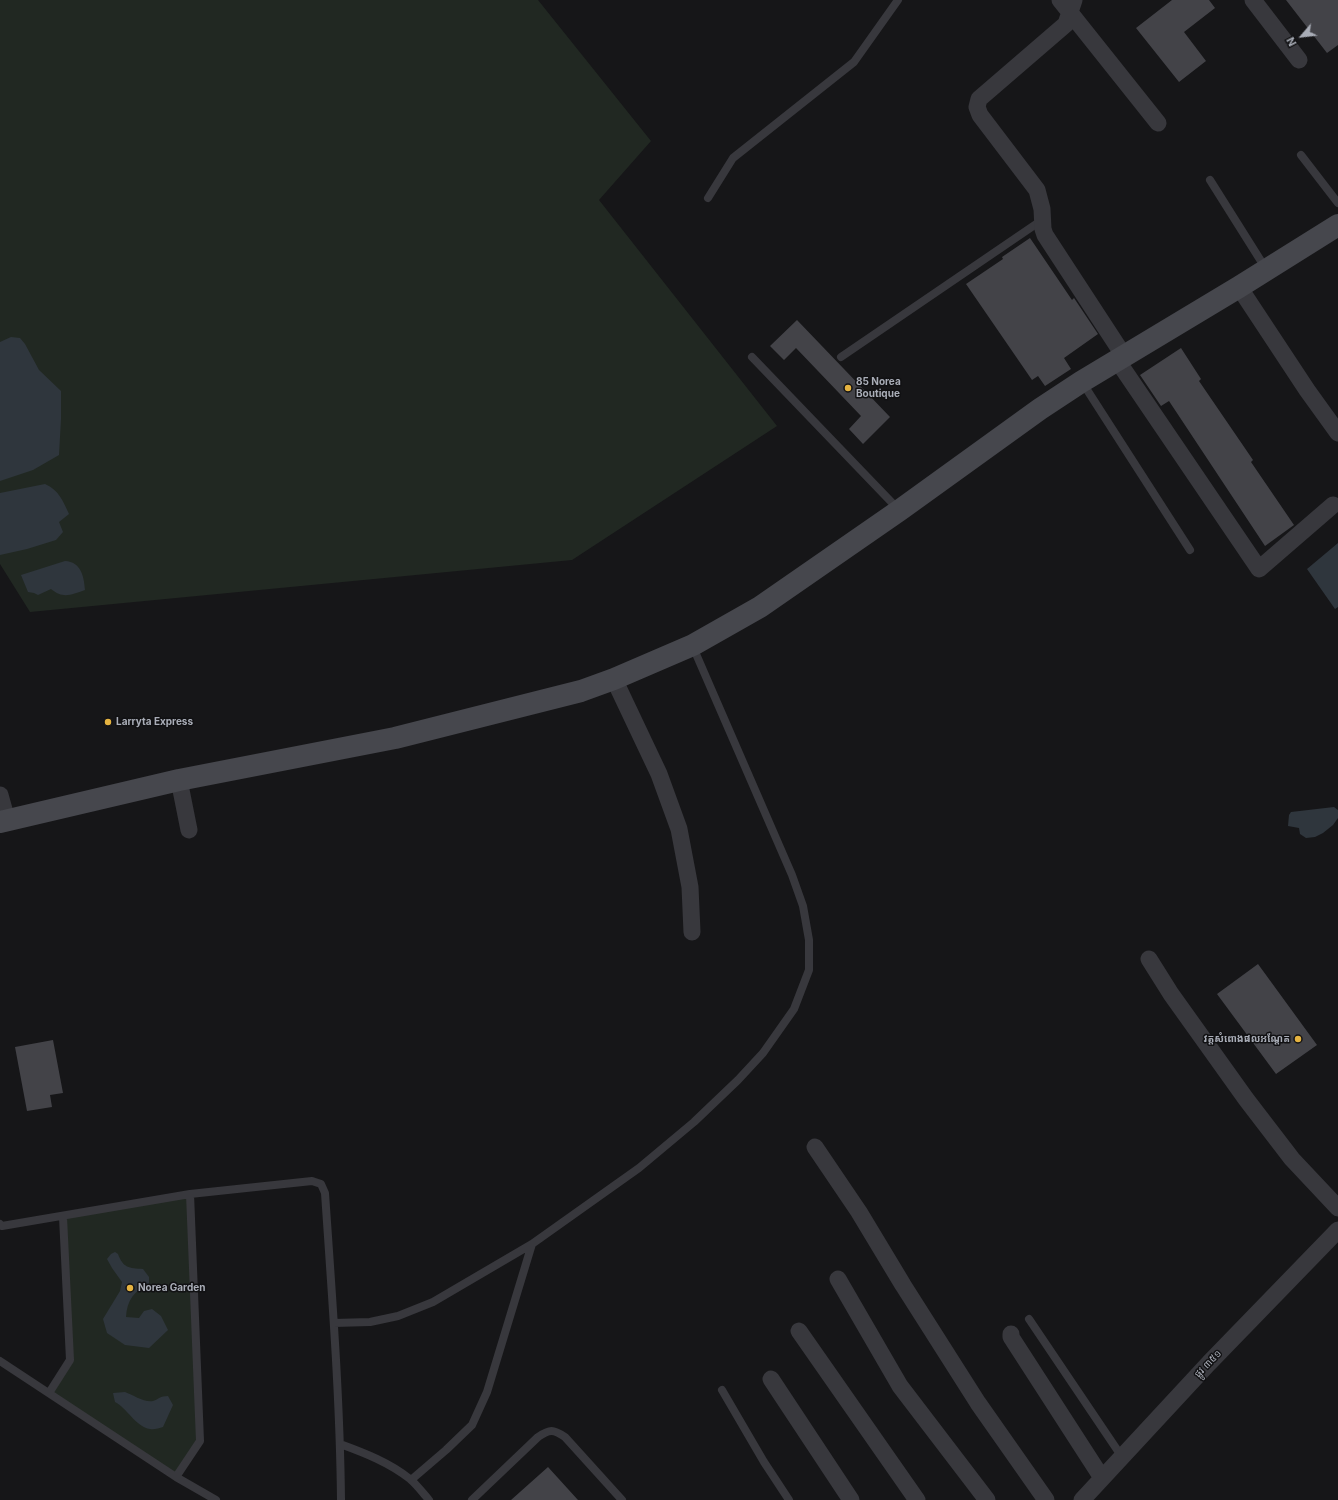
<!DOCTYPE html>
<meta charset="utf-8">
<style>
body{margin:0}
#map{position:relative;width:1338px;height:1500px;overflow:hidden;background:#161618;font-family:Inter,sans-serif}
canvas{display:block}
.north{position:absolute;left:1282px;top:16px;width:40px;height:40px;-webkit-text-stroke:3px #111113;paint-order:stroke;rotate:242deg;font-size:11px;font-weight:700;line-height:16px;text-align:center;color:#a9adb7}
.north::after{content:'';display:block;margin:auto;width:14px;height:18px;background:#a9adb7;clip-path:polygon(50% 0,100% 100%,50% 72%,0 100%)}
</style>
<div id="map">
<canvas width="1338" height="1500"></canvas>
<div class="north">N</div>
</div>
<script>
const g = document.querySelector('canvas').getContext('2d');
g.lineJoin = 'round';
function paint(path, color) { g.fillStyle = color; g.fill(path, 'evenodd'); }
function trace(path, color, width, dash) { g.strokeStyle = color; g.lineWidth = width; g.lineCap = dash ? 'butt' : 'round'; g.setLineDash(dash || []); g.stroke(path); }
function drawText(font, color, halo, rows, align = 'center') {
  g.font = font + ' Inter,"Noto Sans Khmer",sans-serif'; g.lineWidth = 3; g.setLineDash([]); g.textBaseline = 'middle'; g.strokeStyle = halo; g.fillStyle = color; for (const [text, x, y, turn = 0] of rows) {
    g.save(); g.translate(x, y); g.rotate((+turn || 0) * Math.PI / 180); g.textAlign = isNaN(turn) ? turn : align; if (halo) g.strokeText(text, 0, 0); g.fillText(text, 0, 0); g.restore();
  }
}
paint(new Path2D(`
 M0 0H538L651 141 599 200 777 426 572 560 30 612 0 564Z
 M190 1194 200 1441 176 1477 49 1393 70 1360 63 1217Z`), '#212822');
paint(new Path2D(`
 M11 337 20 338 25 344 39 370 61 391V419L59 455 33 470 0 481V342Z
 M45 484C59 490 63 501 69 514L59 522 63 532 56 540 27 549 0 555V493Z
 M1338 543V607L1335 609 1307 569Z
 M65 561C81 562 84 576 85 590 71 595 63 599 51 589L38 595 34 593 28 592 21 575Z
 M1334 807 1338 810V818L1333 825 1323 833 1315 837 1306 838 1300 834 1299 828 1288 826 1289 815 1291 812Z
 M115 1252 118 1254C123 1268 129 1268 143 1269L149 1277V1284C134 1291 127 1300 126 1317L139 1318 144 1311 152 1309 161 1316 168 1330 149 1348 125 1345 107 1333 103 1319 120 1291 122 1282 112 1268 107 1259 111 1254Z
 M125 1392C133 1395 145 1403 153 1401 159 1399 160 1396 168 1396L173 1405 163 1427C159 1428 154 1430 150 1429 136 1427 127 1408 115 1402L113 1393Z`), '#2f363d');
paint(new Path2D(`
 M1172 0H1209L1215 8 1184 32 1206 61 1179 82 1136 28Z
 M1286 0H1338V45L1327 53Z
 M1030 238 1072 300 1074 298 1098 334 1064 358 1071 369 1045 386 1038 376 1032 380 966 284 1003 259 1002 257Z
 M797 320 890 417 863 444 849 429 861 416 796 348 784 360 770 346Z
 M1181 348 1201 379 1199 381 1253 460 1251 462 1294 525 1265 546 1169 401 1161 406 1140 375Z
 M1258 964 1317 1045 1276 1074 1217 994Z
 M53 1040 63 1093 50 1095 52 1107 27 1111 15 1047Z
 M548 1467 578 1500H511Z`), '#434348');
trace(new Path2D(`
 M1301 155 1338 203
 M1210 180 1266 269
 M708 198 733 158 854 62 898 0
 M752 357 899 510
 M841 357 1042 220
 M1082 382 1190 550
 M0 1224 2 1226 190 1194 312 1181 321 1184 325 1193C332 1296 340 1398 341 1500
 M1029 1319 1122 1457
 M334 1323 370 1322 398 1316 433 1302 532 1244 639 1168 694 1122 738 1080 763 1053 794 1009 809 970V940L803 906 792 875 693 647
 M0 1361 176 1477 216 1500
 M722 1390 764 1462 789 1500
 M49 1393 70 1360 63 1217
 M340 1444C365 1453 390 1463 410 1479 417 1485 423 1493 429 1500
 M176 1477 200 1441 190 1194
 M411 1480 446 1450 472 1425 487 1392 532 1244
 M472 1500 538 1437C550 1429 553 1429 565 1437L622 1500`), '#38383d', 8);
trace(new Path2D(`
 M1060 0 1158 123
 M1074 0 1066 24 979 99 977 107 980 115 1037 190 1042 209 1043 229 1045 235 1124 356
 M1253 0 1299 60
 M1239 287 1307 390 1338 433
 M1117 360 1259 569 1333 505
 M614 679 659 774 679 829 690 887 692 932
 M179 780 189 830
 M0 795 7 820
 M1149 959 1171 994 1246 1099 1292 1159 1338 1208
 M815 1147 859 1212 903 1285 978 1403 1046 1500
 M838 1279 900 1386 987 1500
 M799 1331 917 1500
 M1011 1334V1337L1102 1478
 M771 1379 851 1500
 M1082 1500 1209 1363 1338 1230`), '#38383d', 17);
trace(new Path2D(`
 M0 822 179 780 395 738 581 691 614 679 693 645 760 607 900 510 1040 409 1081 382 1239 287 1338 225`), '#46474d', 22);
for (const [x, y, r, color] of [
 [848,388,4,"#e5b341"],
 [108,722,4,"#e5b341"],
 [1298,1039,4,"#e5b341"],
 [130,1288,4,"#e5b341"]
]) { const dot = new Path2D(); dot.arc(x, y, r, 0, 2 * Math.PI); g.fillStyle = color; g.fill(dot); trace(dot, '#111113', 1.5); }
drawText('bold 10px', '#a9adb7', '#111113', [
 ["85 Norea",856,382],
 ["Boutique",856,394],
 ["Larryta Express",116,722],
 ["វត្តសំពោងផលអណ្តែត",1290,1039,"right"],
 ["Norea Garden",138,1288]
], 'left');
drawText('10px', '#a9adb7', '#111113', [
 ["ផ្លូវ ៣៥១",1208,1364,-46]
]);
</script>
